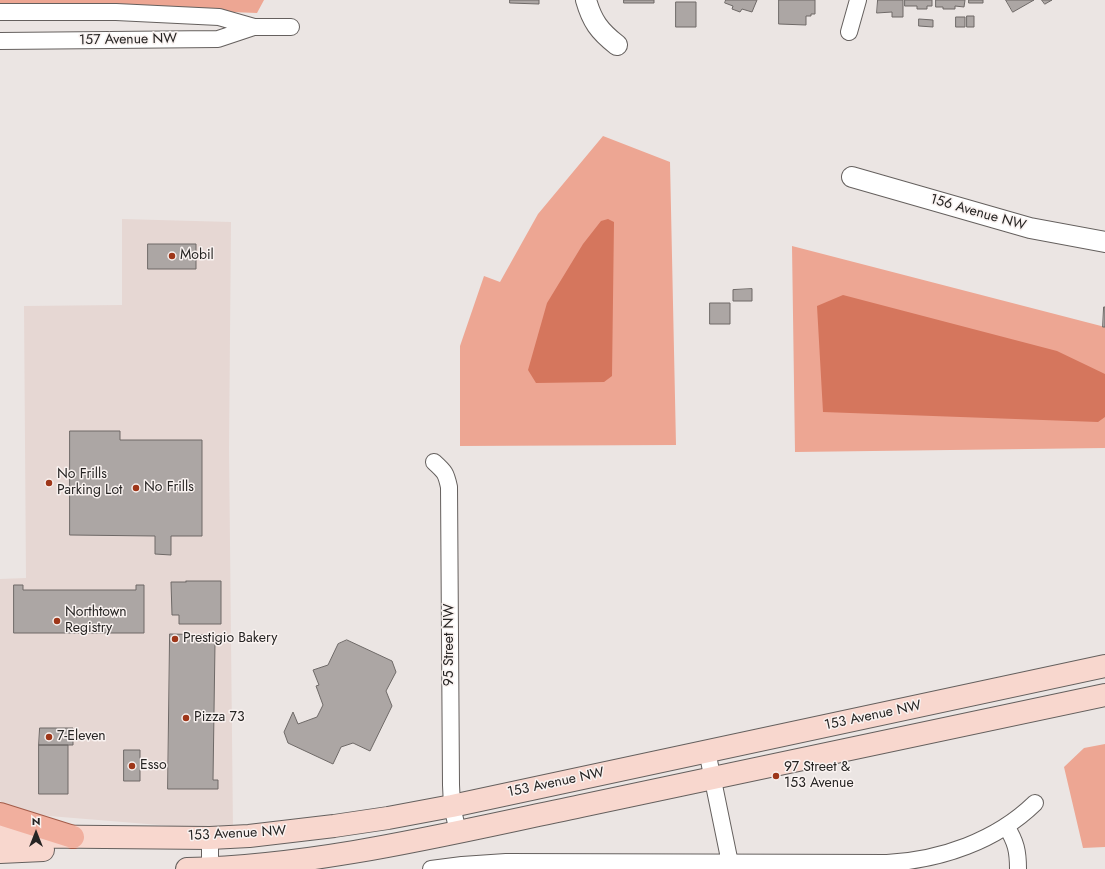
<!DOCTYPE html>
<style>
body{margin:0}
#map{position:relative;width:1105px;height:869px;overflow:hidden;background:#ebe5e3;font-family:Jost,sans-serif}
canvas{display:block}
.north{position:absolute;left:16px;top:813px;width:40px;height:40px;-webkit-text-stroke:3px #f9f2f0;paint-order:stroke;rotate:0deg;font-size:11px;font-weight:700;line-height:16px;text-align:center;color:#262423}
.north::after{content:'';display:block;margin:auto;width:14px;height:18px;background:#262423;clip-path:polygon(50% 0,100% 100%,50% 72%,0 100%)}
</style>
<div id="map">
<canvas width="1105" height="869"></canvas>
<div class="north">N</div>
</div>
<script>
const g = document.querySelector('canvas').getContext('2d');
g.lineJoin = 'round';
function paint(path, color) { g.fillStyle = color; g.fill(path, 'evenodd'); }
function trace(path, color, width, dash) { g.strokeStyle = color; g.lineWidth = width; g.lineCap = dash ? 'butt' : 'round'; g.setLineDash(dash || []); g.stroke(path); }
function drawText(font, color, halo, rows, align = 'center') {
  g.font = font + ' Jost,sans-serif'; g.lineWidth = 3; g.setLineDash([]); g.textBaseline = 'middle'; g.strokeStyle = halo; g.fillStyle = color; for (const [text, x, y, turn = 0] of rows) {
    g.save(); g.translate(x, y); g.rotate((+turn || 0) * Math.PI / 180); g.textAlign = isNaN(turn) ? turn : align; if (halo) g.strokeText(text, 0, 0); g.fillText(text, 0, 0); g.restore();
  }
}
paint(new Path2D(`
 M122 219 231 222 229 448 233 831 37 815 2 803 0 800V579L26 578 24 306 122 305Z`), '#e6d7d3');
paint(new Path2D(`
 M0 0H264L257 13 153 9 126 5 87 4 0 3Z
 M603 136 670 162 676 445 460 446V346L484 276 500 282 538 214Z
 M792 246 1105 327V448L795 452Z
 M1105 744V847L1083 848 1064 767 1084 748Z`), '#eda693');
paint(new Path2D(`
 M608 219 614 222 612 376 604 382 536 383 528 370 547 303 583 244 601 221Z
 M843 295 1057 351 1105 374V417L1098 422 823 412 817 306Z`), '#d5765d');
const building = new Path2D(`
 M510 0H539V4L510 3Z
 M624 0H654V3H624Z
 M726 0H757L752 12 742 9 740 12 732 9 733 6 725 3Z
 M779 0H815V14H811V16H806V25L779 24Z
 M878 0H903V17H892V12L877 13Z
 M905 0H932V6H927V9H917V6H905Z
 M936 0H965L964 7 955 6V9H943V7H936Z
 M969 0H983V3H969Z
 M1006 0H1034L1013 12Z
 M1042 0H1052L1045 4Z
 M676 2H696V27H676Z
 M967 16H974V27H967Z
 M956 17H965V27H956Z
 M919 19 933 20V27L919 26Z
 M148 244H196V269H148Z
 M752 289V301H733V290Z
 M710 303H730V324H710Z
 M1104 307H1105V327H1103Z
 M70 431H120V440H202V536H171V555L155 554V536L70 535Z
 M186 581H221V624H179V615H172L171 582H186Z
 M14 585H23V590H136V585H144V633H14Z
 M170 634 218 635 217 643H215L213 780H218V789H168Z
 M347 640 392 661 396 672 386 691 392 706 370 751 353 743 341 747 333 764 288 743 284 732 293 712 298 724 317 717 323 705 316 686 319 685 313 670 328 665 338 644Z
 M40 728H73V745H39Z
 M39 745H68V794H39Z
 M124 750H140V781H124Z`);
paint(building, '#aca6a4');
trace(building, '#6e6967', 1);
const minor = new Path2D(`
 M0 12H116L219 17 254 27H291
 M849 32 858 0
 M0 41 218 39 254 27
 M434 462C445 472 446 473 449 487L451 785 452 806 458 832
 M707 751 730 863
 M1006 826C1016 842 1018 851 1018 869
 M210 838V869
 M431 869 462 865 506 862 887 863C941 860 996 841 1035 803`);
const tertiary = new Path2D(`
 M586 0C592 21 599 31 617 45
 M852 177 1030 228 1105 242`);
const secondary = new Path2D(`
 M0 836 210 838 249 836 334 826 388 818 452 806 1105 666
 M0 852 43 850
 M187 869C320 866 451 833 581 806 756 769 930 732 1105 695`);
const primary = new Path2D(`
 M0 814 73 837`);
trace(minor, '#65605e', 18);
trace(tertiary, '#65605e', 22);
trace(secondary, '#65605e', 24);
trace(primary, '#a35c49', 24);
trace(minor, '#fff', 16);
trace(tertiary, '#fff', 20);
trace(secondary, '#f8d7ce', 22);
trace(primary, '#f1af9e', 22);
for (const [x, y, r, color] of [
 [172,256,4,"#9e3619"],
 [49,483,4,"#9e3619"],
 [136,488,4,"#9e3619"],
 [57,621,4,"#9e3619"],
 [175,639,4,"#9e3619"],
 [186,718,4,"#9e3619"],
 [49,737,4,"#9e3619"],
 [132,766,4,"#9e3619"],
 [776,776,4,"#9e3619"]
]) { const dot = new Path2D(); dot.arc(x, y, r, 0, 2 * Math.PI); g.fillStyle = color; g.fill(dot); trace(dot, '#f9f2f0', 1.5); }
drawText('14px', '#262423', '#f9f2f0', [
 ["157 Avenue NW",128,40,-1],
 ["156 Avenue NW",978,213,16],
 ["95 Street NW",450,645,-90],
 ["153 Avenue NW",873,716,-12],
 ["153 Avenue NW",556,783,-12],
 ["153 Avenue NW",237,834,-3]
]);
drawText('14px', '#262423', '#f9f2f0', [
 ["Mobil",180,256],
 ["No Frills",57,475],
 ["Parking Lot",57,491],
 ["No Frills",144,488],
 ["Northtown",65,613],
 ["Registry",65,629],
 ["Prestigio Bakery",183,639],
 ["Pizza 73",194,718],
 ["7-Eleven",57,737],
 ["Esso",140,766],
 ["97 Street &",784,768],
 ["153 Avenue",784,784]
], 'left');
</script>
